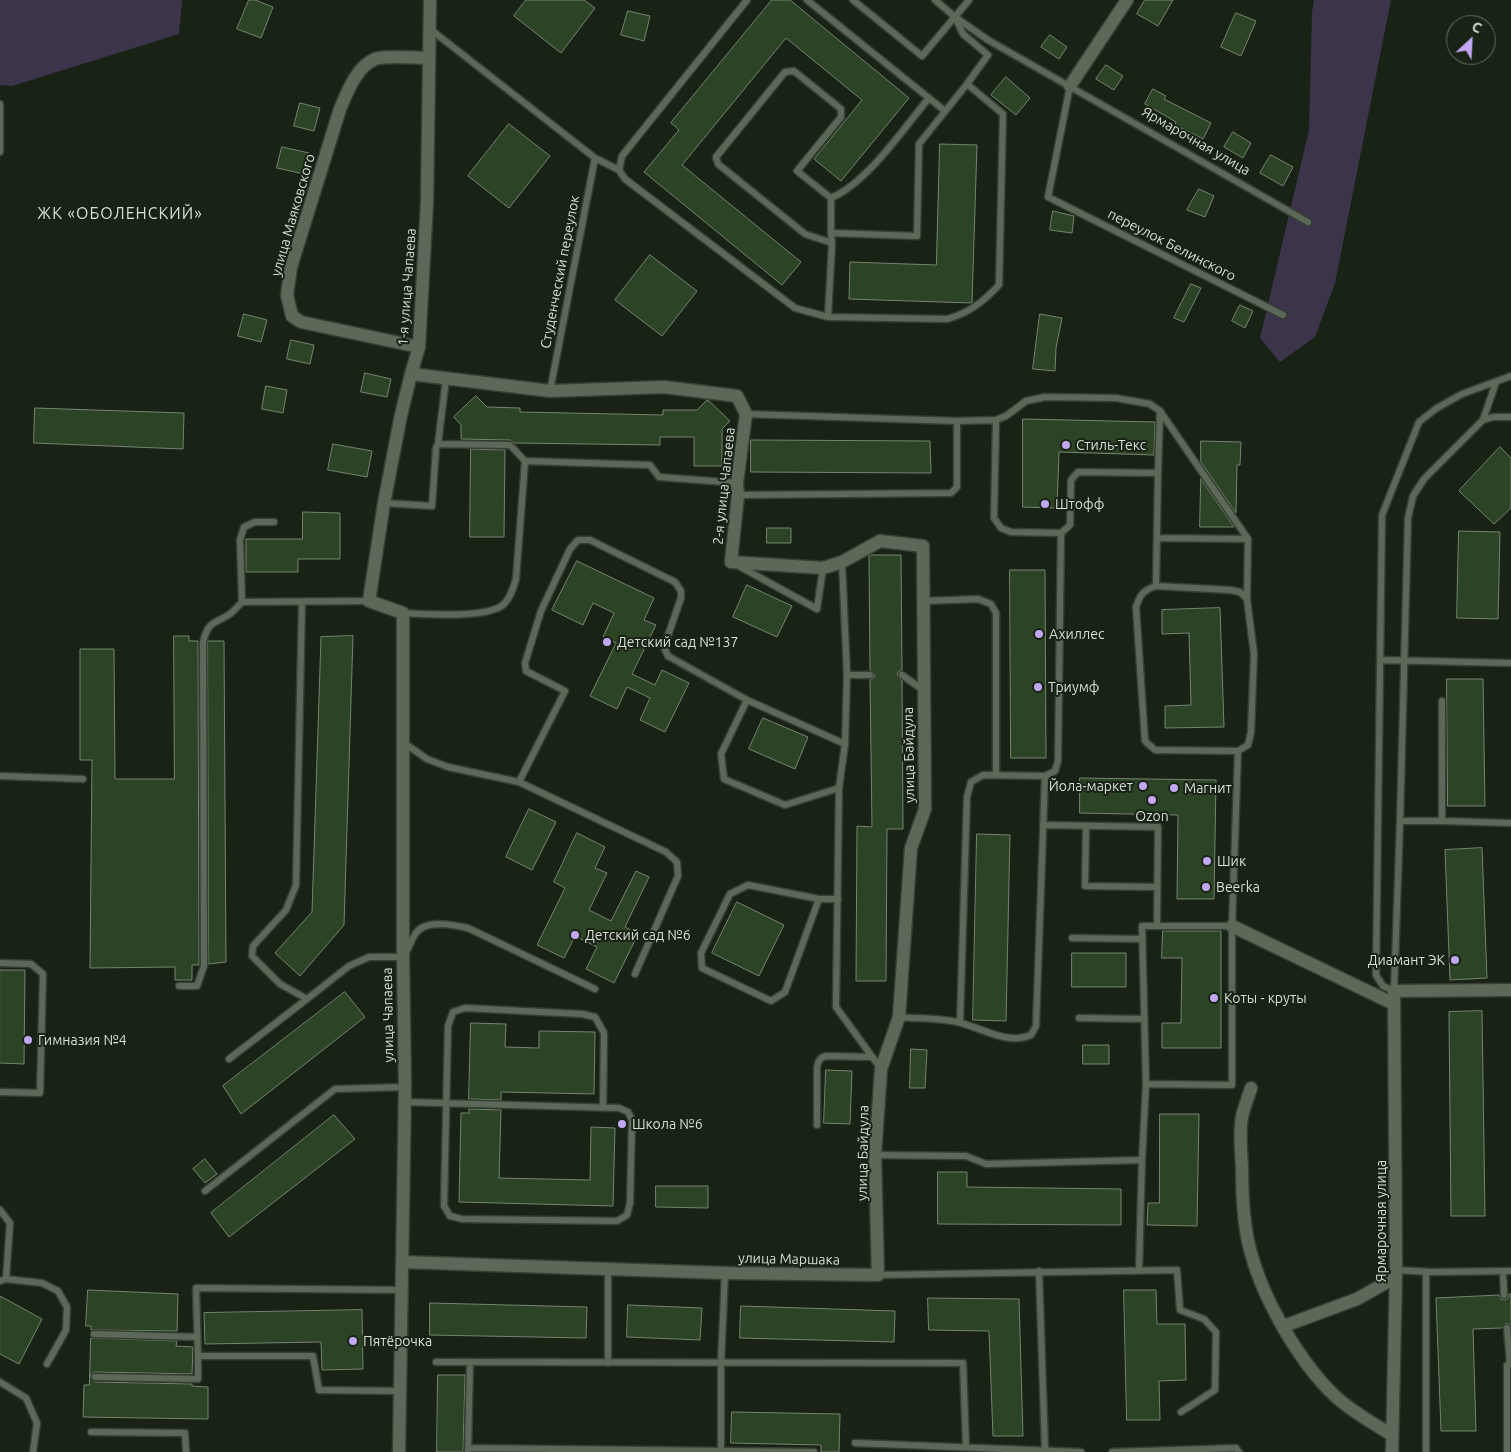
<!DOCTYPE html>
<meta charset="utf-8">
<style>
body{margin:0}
#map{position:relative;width:1511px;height:1452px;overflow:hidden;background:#182315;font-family:Ubuntu,sans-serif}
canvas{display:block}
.north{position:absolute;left:1446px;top:15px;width:50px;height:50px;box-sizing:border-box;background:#182315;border:1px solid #656e62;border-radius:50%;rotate:25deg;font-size:14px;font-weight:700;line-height:20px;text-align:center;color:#d8dfd5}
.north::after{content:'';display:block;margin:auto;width:18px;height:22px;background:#c2a8f3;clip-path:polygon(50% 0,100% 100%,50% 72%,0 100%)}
</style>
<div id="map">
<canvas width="1511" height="1452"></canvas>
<div class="north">С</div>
</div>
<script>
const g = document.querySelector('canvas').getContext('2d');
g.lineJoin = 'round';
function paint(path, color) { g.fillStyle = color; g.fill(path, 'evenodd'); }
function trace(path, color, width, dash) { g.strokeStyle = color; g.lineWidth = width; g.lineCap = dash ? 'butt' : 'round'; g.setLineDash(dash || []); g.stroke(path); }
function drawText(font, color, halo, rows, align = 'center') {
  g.font = font + ' Ubuntu,sans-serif'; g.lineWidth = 4; g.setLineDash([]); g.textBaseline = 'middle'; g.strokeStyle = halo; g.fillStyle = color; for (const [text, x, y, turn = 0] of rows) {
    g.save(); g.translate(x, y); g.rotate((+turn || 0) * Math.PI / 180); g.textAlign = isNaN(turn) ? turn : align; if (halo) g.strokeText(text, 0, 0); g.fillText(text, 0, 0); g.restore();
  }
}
paint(new Path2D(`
 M0 0H182L179 34 12 86 0 85Z
 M1314 0H1391L1335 283 1315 337 1280 362 1260 338 1309 130 1312 12Z`), '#3c344b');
const building = new Path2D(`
 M249 0H255L273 7 261 38 237 29Z
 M526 0H584L595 8 561 53 514 16Z
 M772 0H790L909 98 841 181 814 159 862 100 786 38 682 165 801 262 782 285 644 172 679 130 671 123Z
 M1145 0H1173L1158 26 1137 14Z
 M628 11 650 16 644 41 621 35Z
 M1236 13 1256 21 1241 56 1221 47Z
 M1050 35 1067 47 1059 59 1041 47Z
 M1106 65 1123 76 1114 90 1096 79Z
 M1006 77 1030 98 1016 115 991 95Z
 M1153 89 1166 96 1164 99 1211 123 1203 139 1175 125 1176 122 1145 104Z
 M300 103 320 108 314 131 294 126Z
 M509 124 550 156 509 208 468 176Z
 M1233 132 1251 143 1243 158 1224 147Z
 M940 144 977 145 972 303 849 299 850 262 936 265Z
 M282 147 309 153 304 174 277 168Z
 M1271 155 1293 167 1283 186 1260 173Z
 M1199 189 1214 196 1205 217 1187 210Z
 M1053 211 1074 216 1072 233 1050 230Z
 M650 255 697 291 662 336 615 300Z
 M1191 284 1201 288 1184 322 1174 318Z
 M1240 305 1253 311 1245 328 1232 321Z
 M244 314 267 320 261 342 238 336Z
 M1040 314 1062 318 1056 348 1055 371 1033 369Z
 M291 340 314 345 310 364 287 359Z
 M365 373 391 379 387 397 361 392Z
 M266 386 287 390 283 413 262 409Z
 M476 396 487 407 520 408V412L663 415V410H697L707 400 709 401 730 421 722 429V466H694V437H660V445L515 443 510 440 461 439V425L454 417Z
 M35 408 184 413 183 449 34 443Z
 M1023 419 1155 422 1154 455 1059 452 1057 508 1023 507Z
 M751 440 930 441 931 473 751 472Z
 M1201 441 1241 442 1240 465H1237L1236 513 1201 462Z
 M333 444 372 451 367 477 328 470Z
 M1500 447 1511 458V508L1494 524 1459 491Z
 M471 449 505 450 504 537H470Z
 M1201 479 1234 527H1200Z
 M303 512 340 513V559H298V572H246V539H302Z
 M767 528H791V543H767Z
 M1459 531 1500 532 1498 619 1457 618Z
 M871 555H901L902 670 898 672 897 675 902 681 903 829H887L886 981H856L857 826 872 827 870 680 874 678 875 675 870 670 869 556Z
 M577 561 654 598 644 620 656 625 632 674 655 685 662 670 689 683 665 732 640 720 650 698 627 687 617 709 590 696 616 643 603 637 614 613 593 603 583 625 552 610Z
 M1010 570H1045L1046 758H1011Z
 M747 585 792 606 777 637 733 617Z
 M1220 608 1224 727 1165 728V706L1191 705 1189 633 1162 634V610Z
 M174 636H189V641H198L199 965H192V980H175V967L90 968 92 760H80V649H114L115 779H174Z
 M353 636 344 925 300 976 275 953 312 912 321 637Z
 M208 641H224L226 962 209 964Z
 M1447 679H1483L1485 806H1448Z
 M763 718 808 737 795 769 749 749Z
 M1080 778 1216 780 1214 899H1177L1178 815 1080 813Z
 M529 809 556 822 532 870 506 857Z
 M577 833 605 847 595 868 607 873 589 910 611 921 636 871 649 877 625 927 638 934 614 983 586 969 597 947 575 936 564 958 537 945 565 888 554 882Z
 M977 834 1010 835 1006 1021 973 1020Z
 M1482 848 1487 978 1450 980 1445 850Z
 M737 902 784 925 759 976 712 953Z
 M1163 931H1221V1048H1162V1023H1181L1182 958H1162Z
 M1072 953H1126V987H1072Z
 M0 970H25L24 1064 0 1063Z
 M345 992 365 1017 241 1114 223 1086Z
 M1482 1011 1485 1216H1451L1449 1012Z
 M471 1023 506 1024 505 1047 539 1048V1031L595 1032 594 1094 501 1092V1100L469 1099Z
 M1083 1045H1109V1064H1083Z
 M911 1049 927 1050 925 1088H910Z
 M826 1070 852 1071 850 1124 824 1123Z
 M469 1109 501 1110 499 1178 590 1180 591 1127 615 1128 613 1206 459 1202 461 1113H469Z
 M1160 1114H1199L1197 1226 1147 1225 1148 1203H1159Z
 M334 1115 355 1139 229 1237 211 1213Z
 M205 1159 217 1174 205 1183 193 1169Z
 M938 1172H967V1187L1121 1189V1225L938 1224Z
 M656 1186H708V1208L656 1207Z
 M88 1290 178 1294 177 1331 91 1330V1326H86Z
 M1124 1290H1156L1157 1324H1185L1186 1380 1159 1381 1160 1420H1127Z
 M1509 1294H1511V1325L1506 1323 1502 1328 1473 1329 1476 1431H1441L1436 1298 1499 1295 1501 1299 1505 1300 1508 1298Z
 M0 1296 42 1319 19 1364 0 1354Z
 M928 1298 1019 1299 1023 1436H993L989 1331 929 1330Z
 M430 1303 587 1307 586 1338 430 1335Z
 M628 1305 702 1308 700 1340 627 1337Z
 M741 1306 895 1311 894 1342 740 1338Z
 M362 1310 363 1369 322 1370 321 1342 205 1344 204 1313Z
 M91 1338 177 1341 176 1346 193 1347 192 1374 95 1372 91 1374 90 1377 95 1382 192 1384V1386L208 1387V1419L83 1417 84 1385H89Z
 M438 1375H465L463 1452H437Z
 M732 1412 840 1414 839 1452H821V1445L731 1443Z`);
paint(building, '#2d4325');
trace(building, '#768472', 1);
const lane = new Path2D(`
 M747 0 622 156 619 170 625 179 795 308 828 317
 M807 0 945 111
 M853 0 922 56 969 0
 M935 0 955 17 988 40 1308 222
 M955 17 963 34 988 55 967 84 919 144 917 236 831 233 832 243 828 317 947 319C969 313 983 302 999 285L1003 114 967 84
 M430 29 595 158 619 170
 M1070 86 1048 197 1283 315
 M0 104V152
 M831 233V198
 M832 243 805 234 718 164 716 157 785 72 794 71 841 109V117L797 171 831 198C868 182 903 129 929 98
 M1511 376 1462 394 1437 408 1419 422 1382 515 1376 975 1383 986 1394 991 1400 821 1408 518 1413 496 1424 479 1483 420 1493 417H1511
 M446 379 438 444 510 445 525 461 650 465 659 477 737 483
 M550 391 595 158
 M1160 411 1248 539 1247 599
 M746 414 957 421 996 420 1006 416 1026 401 1045 397 1116 398 1150 404 1160 411 1158 473 1078 472 1071 480 1070 525 1061 533 1011 532 1001 528 994 518 996 420
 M1483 420 1496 382
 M738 495 951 493 957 487V421
 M384 503 432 506 436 448 438 444
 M274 522H255L244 527 240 540 242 602 369 601
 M1157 538 1248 539
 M842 562 847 675 845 744 839 788 836 1007 881 1069
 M739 566 817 609 823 568
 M1156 586C1143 590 1140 595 1136 607L1145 741 1155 750 1238 751 1248 745 1251 732 1254 654 1247 599 1240 592 1230 590 1156 586 1158 473
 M923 601 978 599 991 604 996 613V774
 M302 602 296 885 286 910 253 946 252 956 280 984 307 999 349 966 369 957H403C409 950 410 941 416 933 426 919 454 925 468 928L595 989
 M403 613C426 614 488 619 504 604 511 597 513 588 516 579L525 461
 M1380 660 1511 663
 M847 675H870
 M902 675 923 690
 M747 700 721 754 724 779 785 805 839 788
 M1442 701V821L1511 823
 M404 743 427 759 448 767 519 782 565 691 526 671 525 663 541 611 570 549 578 540H590L675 582 681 591V598L664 647 668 656 747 700 845 744
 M0 776 83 779
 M519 782 666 852 677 862 678 876 635 974
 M1400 821H1442
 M1043 825 1158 827 1157 926
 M1086 826 1085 886 1157 887
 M819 899 785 992 771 1001 702 968 701 953 730 894 748 885 819 899H838
 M1232 926 1238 751
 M1072 938 1142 939
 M0 963 31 964 43 974 40 1093 0 1092
 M179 986H197L204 966 203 642C209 620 213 625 230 614 234 611 238 606 242 602
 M899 1017C918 1019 943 1018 961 1023 984 1029 1008 1045 1031 1035L1036 1026 1045 776 1055 771 1058 761 1061 533
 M1079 1018 1144 1019
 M960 1022 967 797 971 782 983 775 1045 776
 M229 1059 307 999
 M404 1102 619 1108 628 1112 632 1120 630 1203 627 1215 617 1221 462 1219 450 1216 444 1206 448 1026 453 1012 465 1008 582 1014 595 1017 604 1033 603 1108
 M817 1125V1067C818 1061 820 1057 826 1056L872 1057
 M875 1155 966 1156 986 1164 1142 1160 1139 1270
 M1142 1160 1146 1084 1142 926H1232V1085L1146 1084
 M205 1191 335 1089 405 1087
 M0 1210 10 1223 6 1279
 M608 1269V1363
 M1396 1270 1432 1272 1511 1271
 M1039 1271 1045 1449
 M1503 1271 1504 1295
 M1426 1272V1452
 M878 1275 1177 1270 1180 1310 1204 1319 1216 1332 1215 1390 1181 1412
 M0 1281 6 1279 42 1283 58 1291 67 1307 66 1330 47 1364
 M1507 1328 1510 1364
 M94 1334 197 1337
 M436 1362 963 1363 966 1446
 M95 1377 198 1379V1356
 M0 1382 26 1398 37 1423 33 1452
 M400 1391 319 1390 313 1356H198L196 1288 401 1290
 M91 1432 185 1433 186 1452
 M855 1443 1081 1452
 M468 1448 814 1452
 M468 1451 470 1362
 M721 1452V1363L725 1273
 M1112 1452 1236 1448 1239 1452
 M1507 1452V1365L1511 1364`);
const street = new Path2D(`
 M1070 86 1127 0
 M419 347 301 322 292 316 287 295 291 267 340 109C347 93 356 67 375 59 386 55 416 58 429 58
 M1232 926 1394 1004
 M1251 1088C1248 1098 1244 1107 1242 1117 1239 1133 1241 1150 1242 1167 1242 1195 1243 1226 1251 1253 1264 1301 1300 1363 1335 1396 1352 1412 1373 1423 1392 1435
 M402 1262 725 1273 878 1275 875 1155 881 1069 899 1017 911 848 925 809 923 546 880 541 842 562 823 568 731 562 738 495 737 483 746 414 737 396 664 387 550 391 411 374
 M1284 1326 1357 1299 1396 1277
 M399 1452 405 1087 403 957V613L369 601 384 503 401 415 411 374 419 347 427 203 430 0
 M1392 1452 1396 1270 1394 991 1511 990`);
trace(lane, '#373f35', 9);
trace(street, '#373f35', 15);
trace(lane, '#5c6958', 6);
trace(street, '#5c6958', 12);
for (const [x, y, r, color] of [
 [1066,445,5,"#c2a8f3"],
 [1045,504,5,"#c2a8f3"],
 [1039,634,5,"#c2a8f3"],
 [607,642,5,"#c2a8f3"],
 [1038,687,5,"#c2a8f3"],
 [1143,786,5,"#c2a8f3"],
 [1174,788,5,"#c2a8f3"],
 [1152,800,5,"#c2a8f3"],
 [1207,861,5,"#c2a8f3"],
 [1206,887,5,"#c2a8f3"],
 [575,935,5,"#c2a8f3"],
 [1455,960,5,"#c2a8f3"],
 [1214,998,5,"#c2a8f3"],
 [28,1040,5,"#c2a8f3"],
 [622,1124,5,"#c2a8f3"],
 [353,1341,5,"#c2a8f3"]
]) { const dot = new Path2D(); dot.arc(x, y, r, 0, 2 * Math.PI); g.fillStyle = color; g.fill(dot); trace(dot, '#182315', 2); }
drawText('14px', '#d8dfd5', '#182315', [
 ["Ярмарочная улица",1196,141,30],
 ["улица Маяковского",293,215,-74],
 ["переулок Белинского",1172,245,27],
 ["Студенческий переулок",560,272,-79],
 ["1-я улица Чапаева",407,287,-86],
 ["2-я улица Чапаева",724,486,-84],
 ["улица Байдула",909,755,-91],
 ["улица Чапаева",388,1015,-91],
 ["улица Байдула",863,1153,-89],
 ["Ярмарочная улица",1381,1221,-90],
 ["улица Маршака",789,1259,1]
]);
drawText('14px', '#d8dfd5', '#182315', [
 ["Стиль-Текс",1076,445],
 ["Штофф",1055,504],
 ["Ахиллес",1049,634],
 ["Детский сад №137",617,642],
 ["Триумф",1048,687],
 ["Йола-маркет",1133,786,"right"],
 ["Магнит",1184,788],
 ["Ozon",1152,816,"center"],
 ["Шик",1217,861],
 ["Beerka",1216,887],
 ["Детский сад №6",585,935],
 ["Диамант ЭК",1445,960,"right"],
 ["Коты - круты",1224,998],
 ["Гимназия №4",38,1040],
 ["Школа №6",632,1124],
 ["Пятёрочка",363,1341]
], 'left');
g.letterSpacing = '1px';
drawText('16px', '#d8dfd5', '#182315', [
 ["ЖК «ОБОЛЕНСКИЙ»",120,214]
]);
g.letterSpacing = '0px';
</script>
